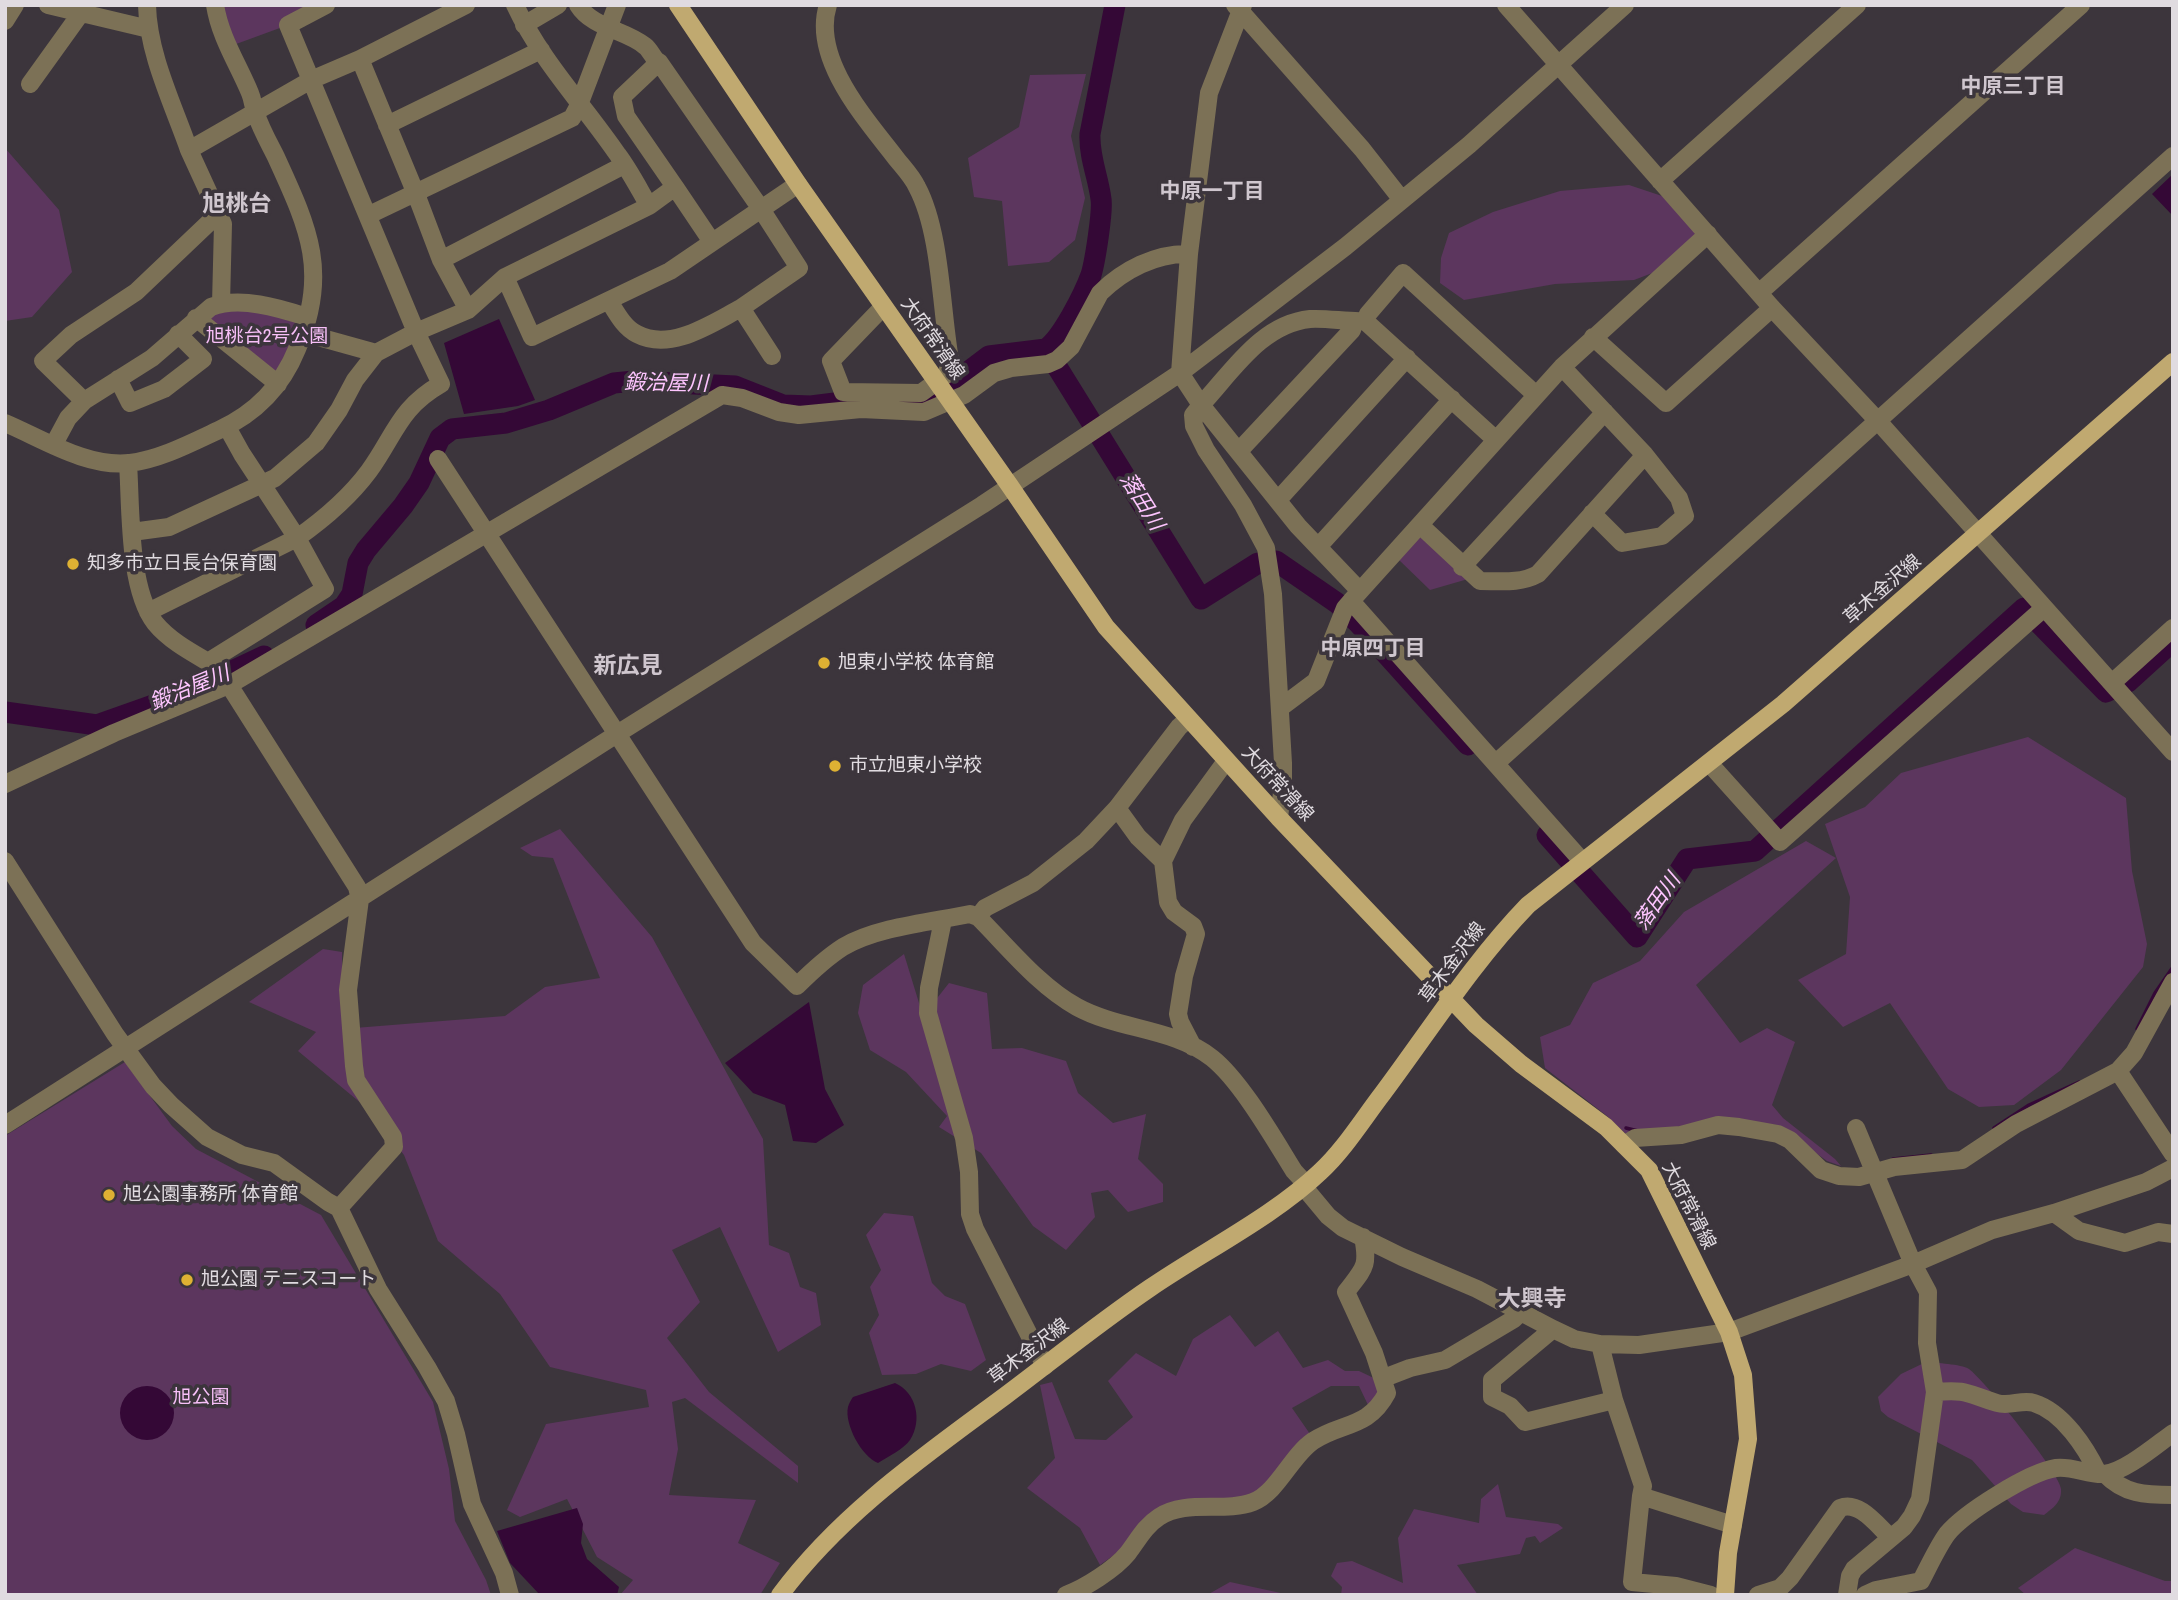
<!DOCTYPE html>
<meta charset="utf-8">
<style>
body{margin:0}
#map{position:relative;width:2178px;height:1600px;overflow:hidden;background:#3c353c;font-family:"Archivo Narrow",sans-serif}
canvas{display:block}
.frame{position:absolute;inset:0;border:7px solid #e0dbe0;pointer-events:none}
</style>
<div id="map">
<canvas width="2178" height="1600"></canvas>
<div class="frame"></div>
</div>
<script>
const g = document.querySelector('canvas').getContext('2d');
g.lineJoin = 'round';
function paint(path, color) { g.fillStyle = color; g.fill(path, 'evenodd'); }
function trace(path, color, width, dash) { g.strokeStyle = color; g.lineWidth = width; g.lineCap = dash ? 'butt' : 'round'; g.setLineDash(dash || []); g.stroke(path); }
function drawText(font, color, halo, rows, align = 'center') {
  g.font = font + ' "Archivo Narrow","Noto Sans JP",sans-serif'; g.lineWidth = 7; g.setLineDash([]); g.textBaseline = 'middle'; g.strokeStyle = halo; g.fillStyle = color; for (const [text, x, y, turn = 0] of rows) {
    g.save(); g.translate(x, y); g.rotate((+turn || 0) * Math.PI / 180); g.textAlign = isNaN(turn) ? turn : align; if (halo) g.strokeText(text, 0, 0); g.fillText(text, 0, 0); g.restore();
  }
}
paint(new Path2D(`
 M215 5H326L288 25 228 47Z
 M1086 74 1071 136 1085 198 1075 240 1049 262 1008 266 1002 201 974 197 968 158 1019 127 1030 75Z
 M5 148 59 210 72 272 32 317 5 321Z
 M1629 185 1671 199 1699 219 1701 242 1676 264 1634 280 1555 284 1464 300 1440 283 1441 258 1449 233 1493 212 1560 191Z
 M211 307 293 312 299 325 278 384 196 318Z
 M1414 538H1424L1468 579 1430 590 1397 558Z
 M2028 737 2126 798 2132 871 2147 944 2143 967 2061 1070 2014 1105 1979 1107 1948 1089 1890 1003 1843 1027 1798 980 1846 954 1850 897 1825 824 1865 807 1901 773Z
 M560 829 652 937 763 1139 769 1245 789 1253 800 1287 816 1293 821 1325 778 1352 720 1227 672 1250 700 1302 667 1338 709 1392 798 1466V1483L685 1398 672 1402 678 1449 669 1495 756 1500 738 1543 780 1563 760 1595H620L633 1580 597 1557 567 1499 520 1517 507 1510 546 1424 649 1407 646 1390 550 1367 500 1294 438 1241 404 1155 368 1109 298 1051 316 1032 249 1002 323 949 342 952V1029L505 1016 545 987 600 978 553 858 532 856 520 848Z
 M1806 841 1836 858 1696 985 1740 1043 1767 1028 1795 1042 1772 1105 1783 1118 1835 1159 1841 1166 1827 1161 1777 1125 1732 1120 1673 1132 1627 1135 1607 1116 1545 1068 1540 1037 1570 1025 1593 983 1640 961 1684 912Z
 M904 954 923 1016 949 983 987 993 992 1049 1022 1048 1066 1061 1078 1093 1113 1123 1146 1114 1138 1159 1163 1184V1202L1128 1212 1108 1190 1091 1193 1095 1217 1066 1250 1033 1226 981 1153 939 1127 947 1116 906 1072 870 1050 858 1013 863 985Z
 M125 1062 172 1126 196 1149 321 1215 433 1402 449 1469 455 1521 486 1580 491 1595H5V1136Z
 M884 1213 913 1216 932 1283 945 1296 965 1304 986 1360 971 1371 941 1364 916 1374 882 1375 869 1333 879 1315 870 1287 881 1270 866 1235Z
 M1230 1315 1255 1347 1278 1331 1303 1368 1328 1360 1345 1371H1359L1378 1380 1380 1393 1368 1405 1359 1386H1331L1292 1408 1310 1434 1268 1483 1243 1501 1176 1502 1121 1550 1100 1565 1080 1528 1027 1488 1055 1458 1040 1385 1052 1382 1075 1439 1106 1440 1133 1417 1108 1381 1136 1353 1176 1376 1193 1339Z
 M1926 1362C1936 1363 1961 1364 1969 1369 1983 1379 2061 1474 2061 1489 2062 1502 2053 1508 2044 1515L2023 1512 2011 1504 1972 1460 1888 1417 1881 1411 1878 1397 1901 1374Z
 M1498 1484 1506 1517 1558 1524 1563 1528 1540 1543 1535 1536 1526 1538 1520 1554 1457 1565 1478 1595H1341L1342 1587 1331 1576 1337 1563 1352 1561 1403 1583 1398 1538 1414 1509 1479 1523 1481 1499Z
 M2075 1548 2165 1581H2173V1595H2026L2018 1588Z
 M1230 1582 1290 1595H1207Z`), '#5c365e');
paint(new Path2D(`
 M2173 174V216L2152 194Z
 M499 319 535 400 518 406 464 414 444 343Z
 M809 1002 825 1089 844 1125 816 1143 793 1141 785 1105 753 1093 725 1063Z
 M895 1383C916 1392 923 1420 910 1440 904 1449 887 1457 878 1463 862 1457 844 1424 848 1407 849 1403 851 1400 853 1397Z
 M120 1413a27 27 0 1 1 54 0a27 27 0 1 1-54 0Z
 M577 1508 583 1524 581 1543 587 1559 619 1587 617 1595H540L510 1563 497 1531Z`), '#340836');
trace(new Path2D(`
 M2137 1029 2155 993 2173 967
 M1626 1128 1638 1131
 M1994 1128 2029 1105 2079 1082
 M1893 1159 1931 1155`), '#340836', 3.5);
trace(new Path2D(`
 M1046 349 1201 599 1258 563
 M1276 561 1337 603 1359 624 1468 745
 M316 625 344 606 352 594 358 563 366 550 403 506 419 483 440 438 452 429 506 423 549 410 614 383 634 381 735 386 783 405 811 406 851 401 917 403 948 387 989 356 1046 349C1062 338 1084 294 1091 275 1095 262 1103 211 1101 199 1098 176 1089 157 1090 134L1115 5
 M5 712 97 725 179 696 264 656
 M1547 835 1637 937 1687 859 1755 851 2024 608 2106 692 2128 682 2173 641`), '#340836', 21);
trace(new Path2D(`
 M48 5 149 29
 M147 5C148 54 173 104 189 150L311 80 360 59 466 5
 M578 5C592 28 626 30 645 46 649 49 652 55 655 59
 M828 5C811 58 865 118 895 157 902 166 912 176 917 187 941 232 941 309 950 360L947 374 921 393 843 392 831 361 883 307
 M1235 5 1362 149 1402 200
 M1243 5 1209 93 1189 254 1180 373 1201 405 1193 415 1194 426 1206 450 1243 505 1266 548 1273 594 1283 763V784L1279 818
 M1506 5 1772 308 1877 420 2173 752
 M5 21 15 5
 M524 25 558 5
 M360 59 416 194 441 260 468 310
 M30 84 81 13
 M387 125 541 50
 M189 150 223 224 221 304
 M1660 181 1857 5
 M675 187 712 242
 M649 206 675 187 626 116 622 97 659 62 761 209 799 268 741 308
 M369 215 572 118 579 105 617 5
 M441 260 624 165
 M505 277 532 337 670 271 798 184
 M1760 292 2081 5
 M609 301C616 312 624 328 637 334 671 352 712 323 741 308L772 356
 M196 318 278 384
 M1365 321 1496 440
 M304 333 376 353
 M1593 337 1666 403 1772 308
 M118 379 130 403 164 389 203 359 178 334
 M84 401 43 361 71 335 136 292 218 214
 M5 423C43 439 87 468 130 463 161 459 191 443 219 430 256 413 282 386 297 349 330 272 308 227 276 157 269 143 261 129 256 114 253 107 253 100 250 93 238 64 220 37 215 5
 M227 427 242 454 297 538C324 519 349 498 369 471 395 435 399 408 441 384L416 332 288 25 326 5
 M54 444 68 418 84 401 152 358 211 307C240 296 279 308 307 317
 M1239 451 1352 330 1355 321
 M438 459 753 943 797 986C811 972 826 958 843 947 877 927 931 922 970 914L978 917C1008 947 1039 986 1077 1007 1119 1030 1174 1028 1212 1058 1241 1081 1274 1139 1294 1171L1306 1184
 M128 463C131 507 128 588 155 623 169 640 189 651 208 662L325 589 297 538 148 612
 M1278 500 1407 358
 M1592 513 1622 543 1662 536 1685 516 1679 498 1645 455
 M1420 525 1480 581C1500 581 1520 584 1538 574L1645 455 1562 367
 M132 532 169 527 275 478 316 443 339 410 355 380 376 353 416 332 468 310 505 277 649 206C639 189 630 171 618 155 584 105 541 61 515 5
 M1318 547 1452 399
 M1462 567 1605 412
 M1359 590 1298 526 1201 405C1232 372 1261 324 1310 319 1329 318 1347 322 1365 321L1368 314 1403 273 1536 395
 M2112 683 2173 628
 M229 685 357 887 360 899 348 990 354 1066 356 1080 393 1137 394 1147 339 1208
 M1280 708 1316 681 1345 608 1351 601
 M1496 763 2173 156
 M1709 763 1780 842 2044 608
 M5 784 114 733 229 685 722 395 742 398 779 412 799 415 861 409 924 412 964 395 994 373 1011 368 1048 364 1057 360 1071 347 1100 293C1123 270 1156 253 1189 254
 M1117 808 1138 837 1163 861 1168 902 1174 912 1193 926 1196 934 1184 976 1178 1014 1180 1022 1193 1047
 M5 861 115 1034 153 1086 171 1105 207 1137 242 1155 274 1163 328 1202 339 1208 378 1289 427 1367 446 1401 456 1434 472 1504 504 1573 510 1595
 M1163 861 1183 820 1226 761
 M1582 861 1351 601 1562 367 1708 234
 M978 917 985 908 1033 883 1086 841 1117 808 1179 727 1188 719
 M943 920 929 988 928 1013 964 1138 969 1172 970 1214 975 1229 1045 1366
 M2173 982 2134 1053 2118 1071 2173 1154
 M5 1125 617 734 982 505 1180 373 1345 247 1469 145 1625 5
 M1624 1145 1635 1138 1681 1135 1718 1125 1739 1127 1778 1134 1790 1140 1821 1170 1839 1176 1859 1177 1894 1167 1962 1160 2016 1124 2118 1071
 M1303 1186 1328 1216 1343 1228 1402 1257 1477 1289 1553 1329 1574 1339 1600 1344 1639 1345 1729 1332 1913 1264 1992 1230 2054 1213 2146 1182 2173 1168
 M2054 1213 2079 1231 2125 1243 2158 1232 2173 1234
 M1553 1329 1492 1380V1397L1510 1406 1525 1422 1614 1400 1600 1344
 M1384 1378 1410 1368 1445 1360 1514 1319 1520 1313
 M1935 1392C1968 1389 1967 1394 1997 1403 2010 1407 2022 1399 2034 1403 2063 1412 2086 1448 2098 1473
 M1614 1400 1643 1486 1641 1496 1733 1525
 M2105 1474C2124 1494 2145 1495 2173 1495
 M1641 1496 1632 1582 1676 1586 1711 1595
 M1066 1595C1085 1588 1115 1569 1128 1553 1138 1540 1145 1526 1159 1517 1186 1499 1224 1513 1253 1502 1277 1493 1291 1456 1313 1441 1341 1422 1368 1429 1387 1393L1374 1353 1346 1292C1364 1268 1369 1267 1363 1237
 M1758 1595 1780 1588 1790 1578 1840 1508C1859 1500 1877 1525 1890 1537
 M1847 1595 1850 1576 1854 1569 1904 1527 1912 1516 1920 1499 1935 1392 1927 1343 1928 1292 1913 1264 1856 1128
 M1865 1595 1876 1590 1921 1581C1929 1566 1937 1548 1947 1534 1964 1513 2029 1472 2056 1468 2073 1466 2088 1475 2104 1474 2125 1472 2156 1445 2173 1433`), '#7c7156', 18);
trace(new Path2D(`
 M678 5 798 184 1010 486 1106 627 1279 818 1476 1025 1521 1064 1606 1127 1649 1170 1729 1332 1743 1375 1748 1439 1728 1553 1725 1595
 M780 1595C841 1513 924 1456 1005 1396 1053 1360 1100 1322 1150 1288 1204 1251 1274 1216 1320 1172 1344 1150 1363 1119 1383 1093 1430 1030 1473 962 1528 905L1783 704 2173 362`), '#c0a970', 18);
for (const [x, y, r, color] of [
 [73,564,7,"#deb133"],
 [824,663,7,"#deb133"],
 [835,766,7,"#deb133"],
 [109,1195,7,"#deb133"],
 [187,1280,7,"#deb133"]
]) { const dot = new Path2D(); dot.arc(x, y, r, 0, 2 * Math.PI); g.fillStyle = color; g.fill(dot); trace(dot, '#3c353c', 2.5); }
drawText('19px', '#f7bff8', '#3c353c', [
 ["旭桃台2号公園",267,337],
 ["旭公園",201,1398]
]);
drawText('19px', '#e0dbe0', '#3c353c', [
 ["大府常滑線",932,339,55],
 ["草木金沢線",1883,590,-41],
 ["大府常滑線",1277,784,47],
 ["草木金沢線",1453,963,-53],
 ["大府常滑線",1688,1206,63],
 ["草木金沢線",1029,1352,-37]
]);
drawText('19px', '#e0dbe0', '#3c353c', [
 ["知多市立日長台保育園",87,564],
 ["旭東小学校 体育館",838,663],
 ["市立旭東小学校",849,766],
 ["旭公園事務所 体育館",123,1195],
 ["旭公園 テニスコート",201,1280]
], 'left');
drawText('bold 21px', '#cfc6ce', '#3c353c', [
 ["中原三丁目",2013,87],
 ["中原一丁目",1212,192],
 ["中原四丁目",1373,649]
]);
drawText('italic 21px', '#fec5ff', '#3c353c', [
 ["鍛治屋川",666,384,1],
 ["落田川",1141,502,58],
 ["鍛治屋川",190,689,-22],
 ["落田川",1658,902,-55]
]);
drawText('bold 23px', '#cfc6ce', '#3c353c', [
 ["旭桃台",237,205],
 ["新広見",628,667],
 ["大興寺",1532,1300]
]);
</script>
